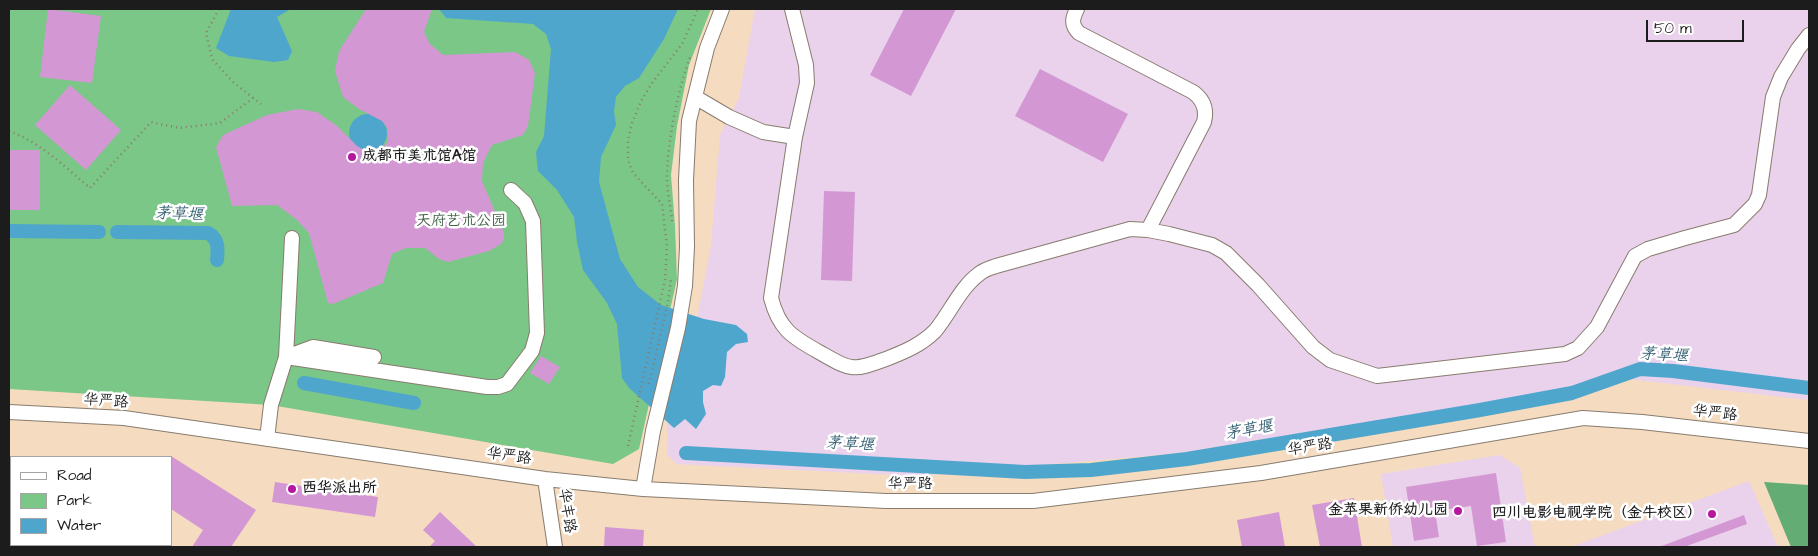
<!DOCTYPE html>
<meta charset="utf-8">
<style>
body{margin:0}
#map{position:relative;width:1818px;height:556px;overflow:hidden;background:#f5dcc0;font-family:"Architects Daughter",sans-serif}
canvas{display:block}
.frame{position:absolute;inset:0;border:10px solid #1c1c1c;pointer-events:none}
.legend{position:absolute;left:10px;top:456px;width:162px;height:90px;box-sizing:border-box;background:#fff;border:1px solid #a4a4a4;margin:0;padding:6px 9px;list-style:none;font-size:15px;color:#1c1c1c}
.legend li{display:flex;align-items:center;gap:10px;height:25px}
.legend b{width:25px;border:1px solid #a4a4a4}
.scale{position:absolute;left:1646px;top:20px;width:98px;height:22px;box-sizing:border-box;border:2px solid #1c1c1c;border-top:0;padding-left:6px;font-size:15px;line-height:18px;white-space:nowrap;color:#1c1c1c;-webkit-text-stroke:4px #fff;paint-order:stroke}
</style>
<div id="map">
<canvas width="1818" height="556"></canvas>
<div class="frame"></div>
<ul class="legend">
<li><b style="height:6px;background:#fff"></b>Road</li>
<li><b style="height:14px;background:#7ac787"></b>Park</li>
<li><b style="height:14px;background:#4fa6cc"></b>Water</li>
</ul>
<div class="scale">50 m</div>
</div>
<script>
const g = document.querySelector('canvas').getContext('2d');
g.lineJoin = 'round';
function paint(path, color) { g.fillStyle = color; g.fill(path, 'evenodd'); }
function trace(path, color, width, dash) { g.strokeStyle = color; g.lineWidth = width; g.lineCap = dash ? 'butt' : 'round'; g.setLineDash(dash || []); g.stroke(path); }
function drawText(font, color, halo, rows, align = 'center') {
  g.font = font + ' "Architects Daughter","LXGW WenKai TC",sans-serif'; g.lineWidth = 5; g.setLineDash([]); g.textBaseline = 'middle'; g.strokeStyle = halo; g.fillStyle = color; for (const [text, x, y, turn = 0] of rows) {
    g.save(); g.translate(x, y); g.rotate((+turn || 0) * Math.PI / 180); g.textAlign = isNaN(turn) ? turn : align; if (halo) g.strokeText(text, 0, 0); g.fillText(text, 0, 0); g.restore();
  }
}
paint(new Path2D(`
 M755 9H1809V400L1628 379 1180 453 917 476 677 464 667 455V428L675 387 696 323 711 246 720 135 739 98Z
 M1500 455 1520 468 1535 547H1393L1381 474Z
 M1749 481 1778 547H1571Z`), '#ead1ec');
paint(new Path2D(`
 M10 9H711L689 65 677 126 671 175 675 226 677 279 639 449 613 464 271 405 9 389V22Z`), '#7ac787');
paint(new Path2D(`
 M1764 482 1809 485V547H1791Z`), '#63ac74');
paint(new Path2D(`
 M231 9H291L277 17 292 51 288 60 274 62 229 56 216 48Z
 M439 9H678L664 39 639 78 625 86 616 97 614 111 616 125 601 157 599 182 620 259 638 287 661 305 704 319 736 325 747 334 748 342 736 344 727 352 725 377 721 386 713 385 703 391V402L706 414 696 429 685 419 674 428 629 388 622 378 617 324 607 303 583 270 577 242 574 217 557 190 538 171 536 152 544 136 551 49 546 34 533 24 446 18Z
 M349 133a19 19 0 1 1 38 0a19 19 0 1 1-38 0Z`), '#4fa6cc');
trace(new Path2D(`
 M9 231 99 232
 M117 232 208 233C219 239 218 249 217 260
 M304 383 414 403
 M686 453 1025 472 1091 470 1187 459 1480 410 1572 393 1640 369 1673 371 1809 388`), '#4fa6cc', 14);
paint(new Path2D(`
 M48 9 101 16 92 83 40 77Z
 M366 9H432L424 32 430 44 443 55 515 52 529 60 535 73 528 126 523 135 492 145 483 163 482 181 504 233V239L501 244 489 251 448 262 439 259 425 248H406L392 254 383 283 333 304 328 303 309 233 296 219 277 205 232 206 216 147 223 135 267 115 298 109 317 112 337 126 357 146 366 151 376 152 383 148 388 141 387 128 382 121 359 109 343 97 335 71 339 51Z
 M904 9H956L911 96 870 75Z
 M1040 69 1128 114 1103 162 1015 116Z
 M70 85 121 130 86 170 35 125Z
 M9 150H40V210H9Z
 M824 191 855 192 852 281 821 280Z
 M541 356 560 367 549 384 530 373Z
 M171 456 256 510 231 547H192L203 530 171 509Z
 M1496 473 1506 542 1477 546 1471 506 1435 511 1439 537 1414 541 1406 487Z
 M275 482 378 497 375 517 272 502Z
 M1354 498 1362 547H1320L1312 505Z
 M440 512 477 547H429L435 541 423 530Z
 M1279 512 1285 547H1242L1237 520Z
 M1744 515 1747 524 1684 547H1659Z
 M605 527 644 530 643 547H604Z`), '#d398d4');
const minor = new Path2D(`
 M792 9 806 65 807 83 795 137 771 298C779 329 792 337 819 352 851 370 851 372 886 359 904 352 921 345 935 331 950 313 960 288 979 274 983 270 990 268 996 266L1130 229 1148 230 1169 234 1212 245 1226 253 1258 285 1313 347 1330 360 1377 376 1565 354 1578 348 1597 327 1635 256 1648 249 1685 238 1734 225 1755 204 1759 195 1773 97 1781 77 1798 49 1809 35
 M1077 9C1072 19 1071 25 1079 33L1193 92C1204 100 1207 110 1204 122L1148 230
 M695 97 729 117 763 132 795 137
 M374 357 313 347 286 357 487 387H498L507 384 532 351 537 333 533 221 525 203 511 190
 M9 412 124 418 545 479 643 489 886 501H1033L1261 473 1583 418 1642 422 1809 441
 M267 439 271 405 286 357 292 238
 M545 479 555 547
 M643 489 653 431 678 328 685 286 687 247 686 180 689 121 707 48 722 9`);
trace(minor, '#887c6e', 16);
trace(new Path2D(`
 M219 9 206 33 212 59 233 82 261 104
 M9 131C40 142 65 167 90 188L151 122 179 128 220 123 253 98
 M672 221C671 208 667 193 667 179 667 144 678 88 691 55
 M649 384 668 302 671 279
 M628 446 665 280 667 247 662 204 633 173 628 160V141L632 123 641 101 652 83 682 44 698 9`), '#887c6e', 2.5, [1, 4]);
trace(minor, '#fff', 14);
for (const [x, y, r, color] of [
 [352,157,5,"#b5179e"],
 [292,489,5,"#b5179e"],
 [1458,511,5,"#b5179e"],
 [1712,514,5,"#b5179e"]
]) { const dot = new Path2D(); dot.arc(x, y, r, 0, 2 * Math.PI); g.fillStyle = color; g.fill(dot); trace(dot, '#fff', 2); }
drawText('bold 15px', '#1c1c1c', '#fff', [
 ["成都市美术馆A馆",362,157],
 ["西华派出所",302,489],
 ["金苹果新侨幼儿园",1448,511,"right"],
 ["四川电影电视学院（金牛校区）",1702,514,"right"]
], 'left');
drawText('15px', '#426047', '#fff', [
 ["天府艺术公园",461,222]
]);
drawText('15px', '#1c1c1c', '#fff', [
 ["华严路",106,402,4],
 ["华严路",1715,414,7],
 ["华严路",1310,448,-9],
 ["华严路",509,457,8],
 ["华严路",910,485],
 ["华丰路",566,511,81]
]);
drawText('italic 16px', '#366174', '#fff', [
 ["茅草堰",179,215,2],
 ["茅草堰",1664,356,3],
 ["茅草堰",1249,431,-10],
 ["茅草堰",850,445,3]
]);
</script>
